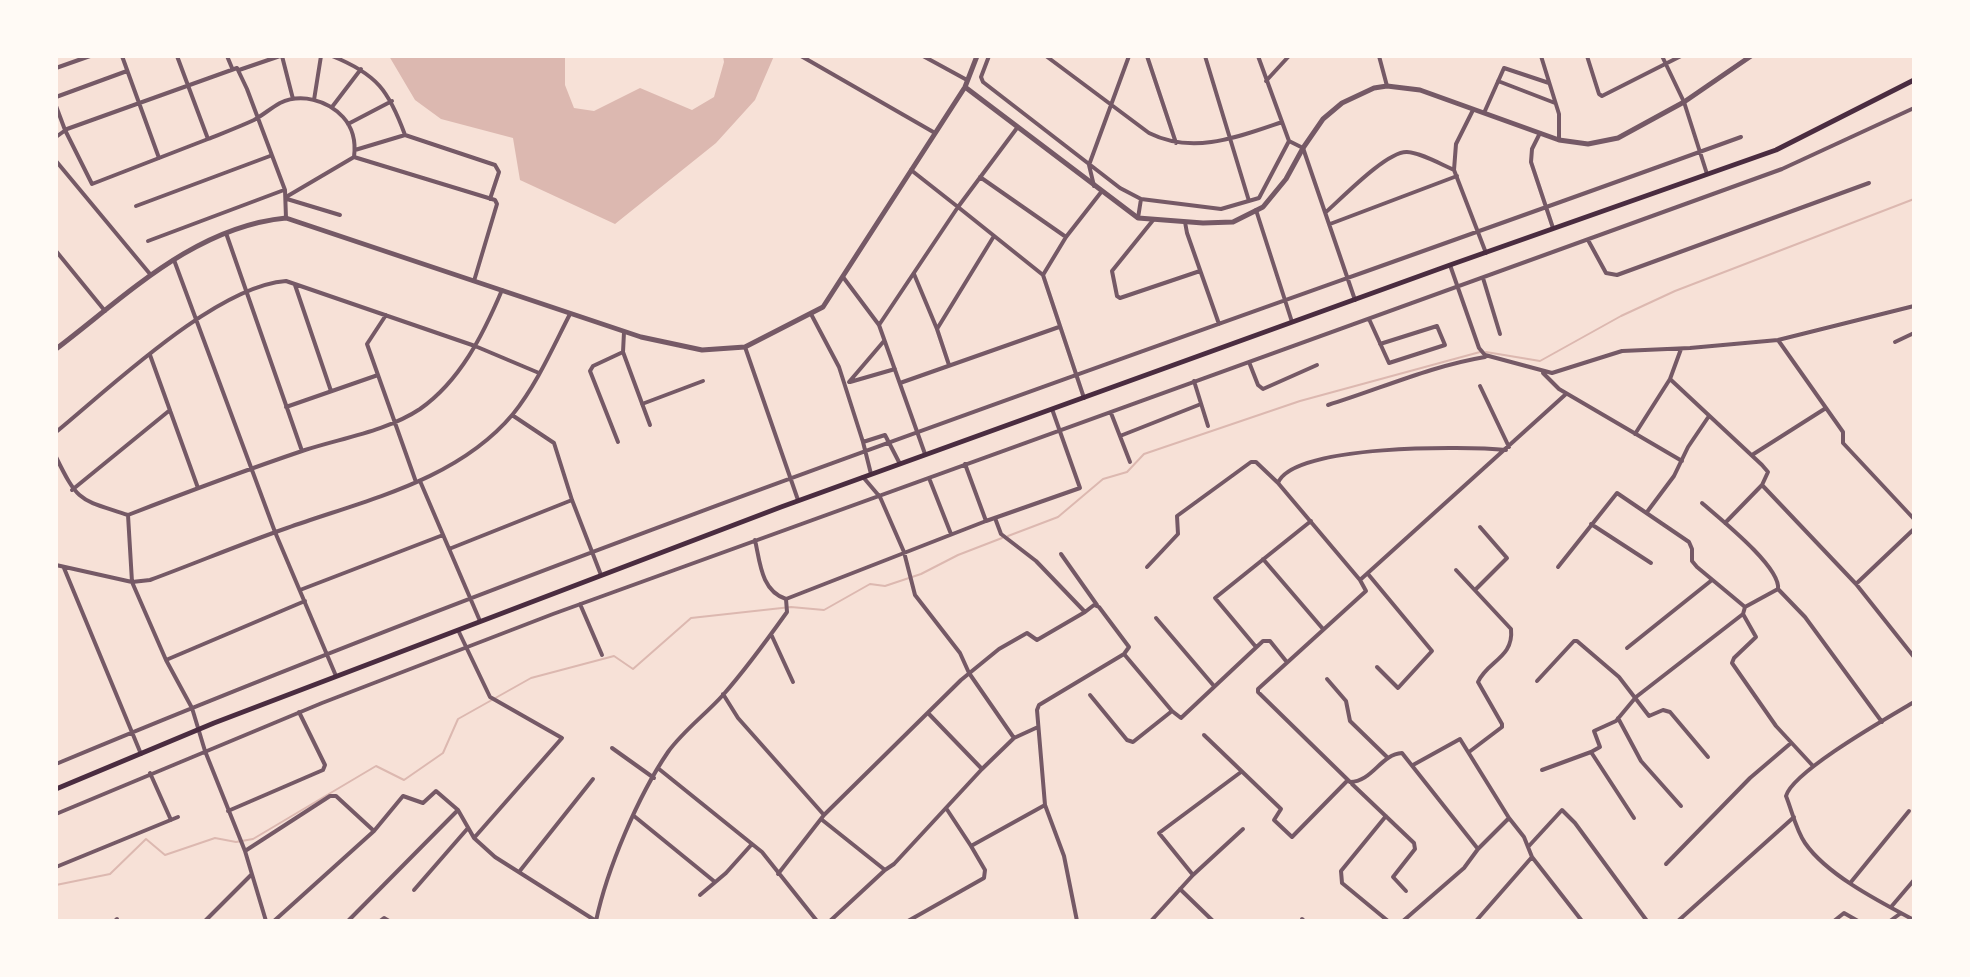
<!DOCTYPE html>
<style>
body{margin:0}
#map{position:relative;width:1970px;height:977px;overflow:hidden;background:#f7e1d7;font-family:"Open Sans",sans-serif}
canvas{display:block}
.frame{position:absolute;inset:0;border:58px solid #fffaf5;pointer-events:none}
</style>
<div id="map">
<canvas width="1970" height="977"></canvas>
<div class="frame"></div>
</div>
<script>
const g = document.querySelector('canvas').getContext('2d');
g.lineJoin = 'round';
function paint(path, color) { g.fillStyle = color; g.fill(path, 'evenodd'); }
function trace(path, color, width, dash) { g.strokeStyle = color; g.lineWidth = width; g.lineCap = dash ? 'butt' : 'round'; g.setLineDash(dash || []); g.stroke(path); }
paint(new Path2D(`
 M389 56H565V85L574 108 594 111 640 88 692 110 714 97 724 62 723 56H774L755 100 716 143 615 224 520 180 513 138 441 119 415 100Z`), '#dcb8b0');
trace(new Path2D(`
 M1486 352 1540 361 1621 316 1675 291 1914 199
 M1008 536 1058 517 1103 479 1127 472 1144 454 1300 401 1480 352
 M56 885 110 874 146 839 165 855 215 838 236 842 253 839 376 766 404 780 443 753 458 719 531 678 614 656 633 669 691 618 791 607 824 610 870 584 885 586 921 574 958 555 1002 538`), '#dcb8b0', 2);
trace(new Path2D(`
 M122 56 159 158
 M227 56 232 68
 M282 56 293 99
 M332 56C377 74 389 91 405 135
 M801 56 935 133
 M923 56 967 80
 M989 56 981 77 983 82 1120 188 1141 199 1221 209 1259 198 1289 141 1258 56
 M1046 56 1149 133C1193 155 1238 137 1282 122
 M1147 56 1176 143
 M1205 56 1249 201
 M1379 56 1387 86
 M1541 56 1559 114V140
 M1587 56 1599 94 1602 96 1681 56
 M1662 56 1684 102 1707 174
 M56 68 90 56
 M239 70 280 56
 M1266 81 1289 56
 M1498 81 1555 103
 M56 97 127 71
 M314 100 321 56
 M56 106 65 130 92 184 208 139 177 56
 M332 107 361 69
 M1473 110 1456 144 1454 170 1486 253
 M1484 113 1504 68 1549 83
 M348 124 392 101
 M1540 133 1532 149 1531 162 1553 228
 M56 137 67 129 237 68 247 89 285 190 286 218
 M208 139C223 133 239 127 254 120 263 115 271 108 280 103 301 93 327 100 343 117 353 128 356 142 354 157
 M1289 141 1303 148 1355 300
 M355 150 405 135 495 165 499 172 490 199
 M56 161 150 274
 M911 170 958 207 1017 128
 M980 177 1066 237
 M1094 186 1089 165 1129 56
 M286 197 354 157 495 200 497 204 474 281
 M287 199 340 215
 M136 206 270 156
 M1256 210 1292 322
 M1326 212C1342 198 1387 151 1407 152 1422 153 1440 164 1454 170
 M1138 218 1141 199
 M1154 219 1112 271 1117 296 1120 298 1200 271
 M1185 222 1187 233 1219 324
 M1330 224 1457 176
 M226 233 302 451
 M1588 240 1606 273 1617 275 1869 183
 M148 241 284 190
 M56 251 105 311
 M174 260 275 532 336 676
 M1450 265 1479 348 1485 355 1552 373 1622 351 1690 348 1778 340 1914 306
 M914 274 937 329 949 365
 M1043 275 1066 237 1102 191
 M843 277 879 325 925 454
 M1483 278 1500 334
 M295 285 331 391
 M811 314 839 367 863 442
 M386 315 367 344 416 482
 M1369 319 1389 363 1445 345 1437 326 1380 344
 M879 325 958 207 1043 275 1084 398
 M937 329 994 236
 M1778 340 1843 432V443L1914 519
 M1895 342 1914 333
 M745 347 798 500
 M1681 349 1670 379 1762 465 1768 472 1762 485 1856 584 1914 529
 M623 352 650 425
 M150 355 198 488
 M1249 362 1258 385 1263 389 1317 365
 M1543 373 1559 389 1682 461
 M1194 381 1208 426
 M849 382 884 341
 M850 382 895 369
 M900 383 1059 327
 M1480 386 1509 447
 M642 404 703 381
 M1328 405C1380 389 1431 366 1485 357
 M286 407 378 375
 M1111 413 1130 462
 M512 415 554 443 572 500 601 575
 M56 432C111 387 216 286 286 281L475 346 539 373
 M1635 434 1670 379
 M1120 436 1201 404
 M618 442 590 371 593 366 623 352 624 332
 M1752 455 1826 408
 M56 457C79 504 80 499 128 515L132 582 166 660 192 708 205 751 245 851 266 921
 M965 464 986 521
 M871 474 863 442 885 435 900 464
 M863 477 880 497 904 552 915 595 960 653 969 673 1014 738
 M929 478 951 534
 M420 481 480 621
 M72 490 170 410
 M1702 503C1719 518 1781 567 1778 589L1745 607 1743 614 1756 637 1734 658 1732 663 1776 726 1813 766
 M1647 512 1674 476 1688 447 1709 416
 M128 515C187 492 246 470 305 450 342 438 387 431 420 409 460 381 483 335 502 290
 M995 518 1001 534 1036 561 1085 612 1094 605 1099 607 1129 647 1124 654 1172 711
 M1725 523 1762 485
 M1591 524 1651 563
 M755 540C760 562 761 591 786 599
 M449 549 572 500
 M1061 554 1097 605
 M1263 559 1323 629
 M56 565 132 582 150 580C196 563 241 544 287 528 365 500 457 481 513 414 537 384 553 347 570 314
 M1147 567 1178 534 1177 516 1251 462H1256L1277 482
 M1558 567 1617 493 1689 542 1692 549V561L1697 567 1745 607
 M64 568 141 754
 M1456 570 1511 629C1514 658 1487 661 1478 682L1502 724V727L1469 752
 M1368 574 1432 651 1398 688 1377 667
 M1360 580 1278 483C1293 444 1467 446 1506 450
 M1856 584 1914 657
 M1778 589 1805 617 1882 722
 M300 590 443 535
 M1475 590 1507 558 1480 527
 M580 604 602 655
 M1156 618 1214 686
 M458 630 490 697 562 738 474 838
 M771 634 793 682
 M1256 647 1215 598 1311 521
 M1627 648 1712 580
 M166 660 305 601
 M1327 679 1346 701 1350 721 1388 758
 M1537 681 1574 641H1577L1619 677 1649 716 1663 710 1670 712 1708 757
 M723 694 738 718 824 815
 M1090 695 1127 740 1133 742 1172 711 1181 718 1263 641H1270L1286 661
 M1914 702C1889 717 1793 771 1786 796 1792 811 1796 830 1805 843 1827 875 1880 902 1914 920
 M928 713 982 769 1014 738 1038 727
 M1618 718 1641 761 1681 806
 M1204 735 1281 809 1274 820 1292 837 1348 780
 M612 748 654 778
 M56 764C609 533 1178 341 1741 137
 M1413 765 1460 739 1509 818
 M659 769 762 852 817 921
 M1542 770 1591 752
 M150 773 171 820
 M1352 784 1414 843 1415 849 1393 877 1406 891
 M946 808 971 846
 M228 811 323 770 325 765 299 712
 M56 814 322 703 553 614 1782 169 1914 108
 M634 816 715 882
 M1386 816 1341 871 1342 883 1388 921
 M1634 818 1591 752 1600 747 1594 731 1616 721 1636 697 1743 614
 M821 819 885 870 894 864 982 769
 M1528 847 1562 810 1575 823 1647 921
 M1478 849 1509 818 1524 837 1532 857 1582 921
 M245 851 330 796H336L374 831
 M1666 864 1750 778 1791 743
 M56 867 178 817
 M519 872 593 779
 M778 874 824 815 961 680 999 649 1027 633 1037 640 1085 612
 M1193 875 1159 833 1241 772
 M1851 882 1909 811
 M1180 889 1213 921
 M414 890 468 828
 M700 895 726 873 752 844
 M1891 907 1914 880
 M1302 919 1304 921
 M115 921 117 919
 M205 921 251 875
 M274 921 374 831 403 796 423 803 436 791 458 810 474 838 495 857 596 921
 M348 921 458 810
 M380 921 384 918 389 921
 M596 921C607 869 638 796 668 752 683 731 706 714 723 695 746 669 767 640 787 612L786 599 986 521 1080 488 1052 409
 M830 921 885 870
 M908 921 984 878 985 870 971 846 1045 805
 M1077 921 1064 856 1045 805 1037 710 1039 705 1124 654
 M1151 921 1193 875 1243 829
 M1403 921 1464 868 1478 849 1402 753C1381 754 1372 782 1350 782L1258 692V689L1366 591 1360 580 1566 394
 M1476 921 1532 857
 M1678 921 1794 817
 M1834 921 1844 913 1858 921
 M1890 921 1901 913`), '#755966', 4);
trace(new Path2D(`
 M965 87 1138 218 1203 223 1233 222 1263 207 1286 179 1303 148 1323 119 1342 103 1374 88 1387 86 1420 90 1559 140 1588 144 1618 138 1684 102 1751 56
 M56 349C126 296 194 227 286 218L641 337 702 350 745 347 823 307 965 87 977 56`), '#755966', 5);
trace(new Path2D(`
 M56 789 214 723 781 507 1450 265 1776 150 1914 80`), '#4a2c40', 5);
</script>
